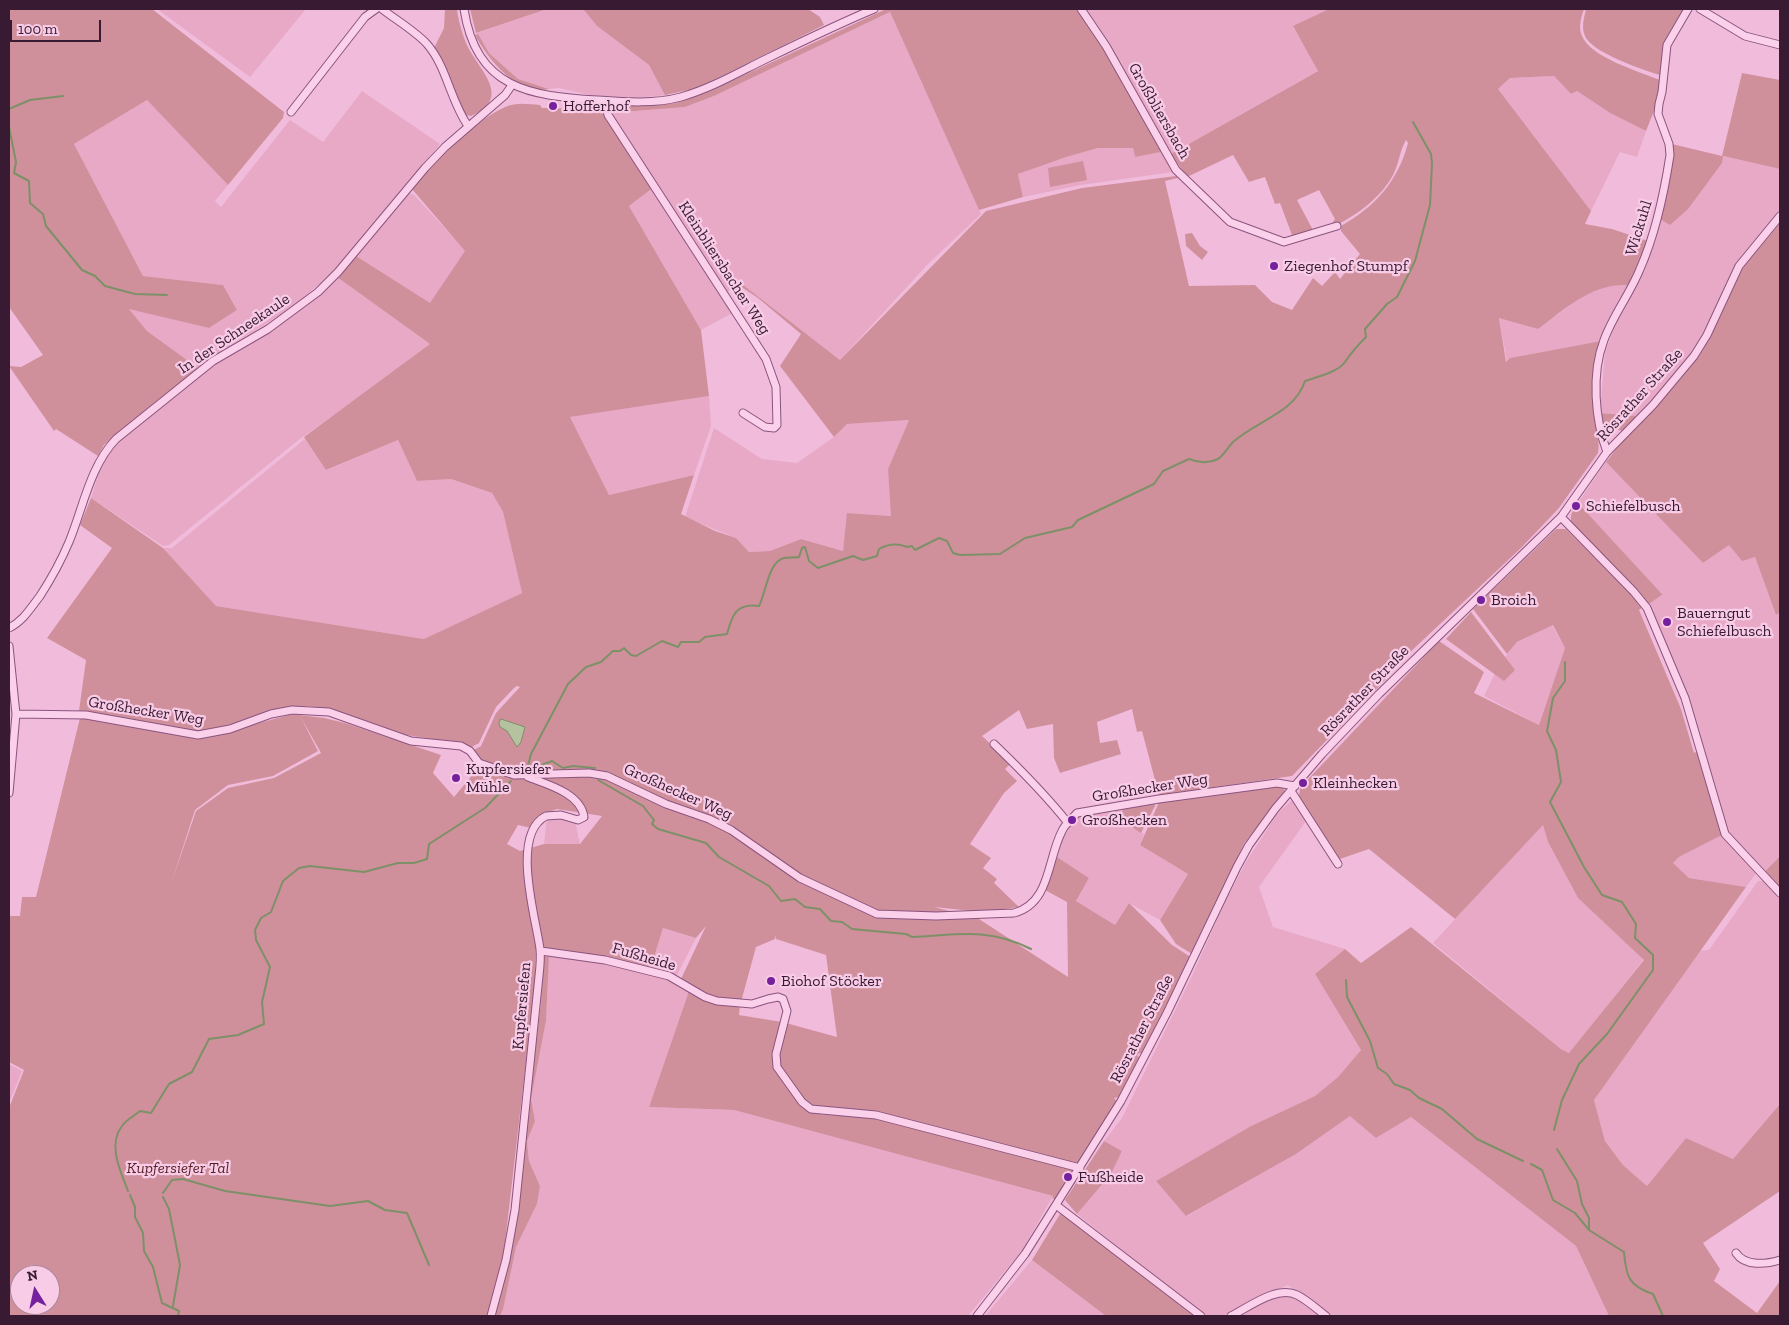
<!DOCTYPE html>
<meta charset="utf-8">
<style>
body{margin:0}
#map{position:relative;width:1789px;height:1325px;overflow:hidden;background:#f1bcdc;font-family:"Zilla Slab",serif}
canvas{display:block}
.frame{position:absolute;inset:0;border:10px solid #381a32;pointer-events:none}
.north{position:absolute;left:10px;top:1265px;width:50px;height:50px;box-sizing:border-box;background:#f8cce6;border:1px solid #ab859e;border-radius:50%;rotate:350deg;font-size:14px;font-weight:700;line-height:20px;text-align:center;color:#381a32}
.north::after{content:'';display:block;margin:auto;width:18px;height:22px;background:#75209d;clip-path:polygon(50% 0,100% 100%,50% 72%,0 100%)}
.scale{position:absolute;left:10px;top:20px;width:91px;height:22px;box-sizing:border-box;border:2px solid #381a32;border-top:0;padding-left:6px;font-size:15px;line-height:18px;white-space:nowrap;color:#381a32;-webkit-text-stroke:4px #f8cce6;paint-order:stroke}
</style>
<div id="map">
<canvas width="1789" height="1325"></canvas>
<div class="frame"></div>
<div class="north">N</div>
<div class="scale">100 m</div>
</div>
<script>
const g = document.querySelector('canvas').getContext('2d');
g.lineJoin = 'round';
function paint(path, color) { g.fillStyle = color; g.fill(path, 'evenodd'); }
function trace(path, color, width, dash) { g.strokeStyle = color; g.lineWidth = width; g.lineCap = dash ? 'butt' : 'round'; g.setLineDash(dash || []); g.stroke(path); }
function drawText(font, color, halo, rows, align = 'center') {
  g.font = font + ' "Zilla Slab",serif'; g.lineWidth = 4.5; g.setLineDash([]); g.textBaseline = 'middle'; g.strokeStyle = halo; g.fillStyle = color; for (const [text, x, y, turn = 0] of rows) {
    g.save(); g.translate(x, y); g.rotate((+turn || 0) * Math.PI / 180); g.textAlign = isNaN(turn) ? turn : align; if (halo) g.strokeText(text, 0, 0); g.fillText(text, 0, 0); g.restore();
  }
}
paint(new Path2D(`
 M157 9H306L250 77Z
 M547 9H583L597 26 649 65 666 95 635 98 590 95 559 88 549 89 518 79 489 53 477 33Z
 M1083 9H1329L1293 27 1319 70 1171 154 1121 67 1122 63 1117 60Z
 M890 12 981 214 927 265 840 360 738 281 727 293 610 113 685 107 714 96Z
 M1554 76 1571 94 1577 91 1610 113 1646 131 1637 157 1620 152 1591 211 1498 89 1510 78Z
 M362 91 440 144 331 274 286 312 220 351 198 368 147 331 128 308 209 328 237 310 223 285 143 276 74 144 147 100 228 185 215 201 221 207 290 120 323 142Z
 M1098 148H1133L1135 157 1161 152 1173 172 1081 185 1023 197 1018 174 1060 158Z
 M1722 156 1780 169V210L1775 220 1756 241 1698 349 1660 393 1638 416 1600 413 1605 352 1617 319 1644 270 1655 243 1660 219Z
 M654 187 736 311 701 330 629 206Z
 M409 193 414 195 466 251 430 304 356 256Z
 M337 277 430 344 374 387 301 438 169 545 163 546 91 498 103 459 117 440 227 355 270 331 313 300Z
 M1615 284 1628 285 1610 317 1601 341 1510 358 1507 362 1499 317 1538 329 1584 295Z
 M709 396 711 426 694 475 609 495 570 417Z
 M909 420 888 469 892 516 848 513 843 551 801 539 770 551 749 552 736 538 685 517 714 428 762 459 797 463 834 437 847 424Z
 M306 438 327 470 398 440 417 481 451 479 492 493 503 512 522 593 425 639 216 606 163 548H172Z
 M1606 462 1703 563 1730 544 1755 557 1776 615 1780 612V856L1762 873 1757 872 1746 887 1689 878 1673 863 1679 857 1722 835 1716 804 1688 706 1643 602 1649 604 1662 594 1578 503Z
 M1552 625 1565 648 1539 725 1484 696 1499 665 1516 643Z
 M1292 800 1296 801 1306 821 1259 887 1273 927 1345 949 1315 974 1361 1050 1338 1077 1315 1096 1251 1126 1156 1181 1187 1216 1296 1154 1351 1115 1376 1138 1411 1117 1576 1246 1609 1316H1329L1288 1285 1223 1316H1205L1077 1214 1111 1174 1122 1151 1104 1141 1122 1118 1192 976 1225 902 1246 862 1277 814Z
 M1123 807 1118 817 1144 834 1140 845 1188 874 1160 920 1129 903 1115 925 1076 901 1089 878 1057 857 1062 839 1078 815Z
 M547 817 575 821 580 844H544Z
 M1543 824 1548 842 1578 898 1644 959 1570 1053 1561 1049 1433 943Z
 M1758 881H1765L1780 897V1104L1733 1159 1686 1138 1647 1186 1623 1165 1605 1141 1594 1100 1699 951 1709 950Z
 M663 928 696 938 676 977 650 970Z
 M547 953 610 963 675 982 689 991 649 1107 734 1110 1053 1196 1021 1252 968 1316H500L516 1247 537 1204 540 1186 529 1161 527 1141 535 1121 531 1099 546 1021 549 957 543 956Z
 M9 1064 22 1071 9 1103Z
 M1032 1260 1106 1316H985Z
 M1282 1294 1291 1295 1320 1316H1235Z`), '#e7a9c6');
paint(new Path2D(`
 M9 9H152L284 112 283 118 228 185 147 100 74 144 143 276 223 285 237 310 209 328 129 309 147 331 198 368 117 433 104 445 98 456 56 429 54 431 9 366 21 367 43 355 9 307Z
 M445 9H457C458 19 462 33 466 43 477 69 515 97 471 116L464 115 441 58 434 48 444 28Z
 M470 9H547L476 33Z
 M583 9H808L820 17 824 25 698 88 665 95 649 65 597 26Z
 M886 9H1079L1137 103 1161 152 1135 157 1133 148H1098L1066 157 1018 174 1023 197 979 210 890 12 714 96 685 107 610 113 608 105 645 106 676 103 710 91Z
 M1329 9H1584C1581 18 1578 27 1582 36 1590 57 1640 72 1660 80L1654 111 1646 131 1610 113 1577 91 1571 94 1554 76 1510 78 1498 89 1591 211 1585 224 1612 229 1648 241 1628 285C1592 283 1565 309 1538 329L1499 318 1506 362 1510 358 1601 341C1598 358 1593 377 1593 395 1593 411 1601 441 1598 453L1559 508 1521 548 1407 655 1390 673 1382 671 1387 678 1292 776 1159 795 1142 731 1137 732 1132 709 1097 722 1100 743 1117 740 1121 754 1060 773 1054 758 1053 724 1027 729 1019 710 982 736 1011 763 1005 769 1017 781 1004 793 970 844 991 858 983 868 997 879 994 883 1019 907 982 912 934 907 979 919 1068 977 1067 902 1045 890 1057 857 1089 878 1076 901 1115 925 1129 903 1172 945 1189 956V960L1142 1054 1139 1053 1137 1056 1141 1058 1120 1097 1114 1098 1117 1102 1078 1163 1072 1164 876 1114 809 1106 781 1068 777 1059 786 1023 837 1037 826 955 776 939V935L775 939 756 947 741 1002 709 998 681 979 706 926 696 938 663 928 650 970 546 949 542 947 536 948 535 984 503 1260 488 1316H9V1108L24 1070 9 1062V916H20L22 897H36L80 718 198 739 297 713 299 715 324 718 345 723 441 755 433 773 454 797 480 766 485 763 472 751 481 746 496 713 520 687 517 686 514 688 496 707 479 743 470 748 458 743 400 734 330 709 307 706 269 712 225 727 196 734 79 711 86 660 47 638 112 548 80 525 91 498 163 548 216 606 424 639 522 593 503 512 492 493 451 479 417 481 398 440 326 470 304 437 430 344 337 277 356 256 430 303 465 251 412 189C432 162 474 121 505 107 516 102 529 104 540 105L542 108 601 109 654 187 629 206 701 330 709 396 570 417 609 495 694 475 681 514 715 531 736 538 749 552 770 551 801 539 843 551 847 513 891 516 888 469 909 420 847 424 834 437 780 366 801 334 758 298 737 284 738 281 840 360 986 211 1082 188 1176 176 1178 178 1165 181 1189 286 1255 285 1272 302 1292 310 1313 278 1322 286 1335 272 1340 279 1360 254 1341 231V226C1375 207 1398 181 1408 143L1406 140C1400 150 1399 163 1394 173 1382 198 1352 219 1328 229L1335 219 1319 190 1297 200 1314 232 1295 237 1292 235 1280 203 1275 204 1265 177 1249 182 1233 155 1187 177 1171 154 1318 71 1293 26ZM300 716 321 753 274 778 228 788 196 811 171 884 195 810 228 785 273 776 318 751ZM557 809 602 816 580 844H544L520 851 507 844 518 825 531 828 543 814ZM20 1275H50V1305H20Z
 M1586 9H1686L1665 45 1660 75C1643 70 1591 52 1585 36 1581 27 1584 18 1586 9Z
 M478 34 489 53 518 79 549 89C517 96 488 59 475 35Z
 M1742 73 1780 80V169L1723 156 1722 163 1688 209 1670 225 1660 219 1673 161 1672 144 1722 156Z
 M1083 161 1087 180 1050 187 1048 168Z
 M1780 223V612L1776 615 1755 557 1742 561 1729 545 1703 563 1606 462 1629 433 1662 401 1702 351 1745 264Z
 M1192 233 1200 246 1208 252 1202 260 1186 246 1185 234Z
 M1600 413 1638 416 1623 431 1601 426Z
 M1578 503 1662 594H1663L1649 604 1574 528C1568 517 1571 513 1578 503Z
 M1556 529H1566L1643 607 1639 610 1681 709 1694 753 1698 751 1722 835 1679 857 1673 863 1689 878 1746 887 1594 1100 1605 1141 1623 1165 1647 1186 1686 1138 1733 1159 1780 1104V1191L1703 1243 1720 1269 1714 1281 1757 1313 1780 1281V1316H1609L1576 1246 1411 1117 1376 1138 1350 1116 1296 1154 1186 1216 1156 1181 1251 1126 1315 1096 1338 1077 1361 1050 1315 974 1345 949 1361 963 1411 927 1561 1049 1569 1053 1644 960 1578 898 1548 842 1543 825 1455 919 1369 849 1337 860 1299 796 1300 788 1313 774 1439 641 1484 672 1474 693 1539 725 1565 648 1553 625 1517 642 1507 654 1473 609Z
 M1471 612 1515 670 1504 681 1446 639Z
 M1276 785 1282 786 1285 791 1245 842 1192 954 1176 944 1160 920 1188 874 1140 845 1160 800Z
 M1154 801 1155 806 1141 833 1118 818 1125 806Z
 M1780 856V888L1765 871Z
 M543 956 549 957 546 1021 531 1099 535 1121 527 1141 529 1161 540 1186 537 1204 516 1247 503 1309 500 1316H494L509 1261 541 1003Z
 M689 991 707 1002 740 1006 739 1015 782 1022 774 1052 780 1077 806 1110 824 1115 864 1116 908 1125 1076 1169 1057 1200 1052 1198 1053 1196 734 1110 649 1107Z
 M1104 1141 1122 1151 1111 1174 1077 1214 1065 1200Z
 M1060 1214 1069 1217 1198 1316H1106L1032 1260Z`), '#cf909c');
const water = new Path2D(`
 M501 719 525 727 521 742 517 747 507 731 500 727 499 723Z`);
paint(water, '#b4c2a0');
trace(water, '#7e9067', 1);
trace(new Path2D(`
 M9 109 30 100 63 96
 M9 127 16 162 14 173 29 181 30 203 43 214 46 226 82 270 95 276 105 286 135 294 167 295
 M528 766 534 768 552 761 563 768 573 766 595 768
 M527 770 531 754 568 684 586 667 601 662 613 651H620L624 648 631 655 636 656 662 641 678 647 681 642H699L705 637 727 634C732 615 736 603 759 606 766 593 768 562 784 558 788 557 794 558 799 557L802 548 805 547 809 561 818 568 853 556 863 560 877 556 879 549C888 544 897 543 907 547L912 546 915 550 939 538 947 541 953 553 960 555 1000 554 1025 538 1072 527 1078 520 1154 484 1163 471 1189 459C1199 463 1208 464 1218 459 1224 455 1228 447 1233 442 1257 420 1294 414 1305 381 1317 377 1338 372 1345 362 1351 353 1358 345 1366 337L1365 329 1387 304 1397 297 1415 261 1430 205 1432 163 1431 154 1413 122
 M598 780 643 806 654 820 652 824 658 829 706 843 719 857 769 886 781 901 795 899 805 907 820 909 831 921 842 922 852 929 906 934 912 937C958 935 988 927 1031 949
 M1346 980 1347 997 1370 1041 1378 1068 1387 1074 1394 1084 1410 1090 1419 1098 1442 1109 1477 1139 1523 1161
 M1554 1130 1562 1100 1579 1064 1607 1034 1653 970V955L1635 938 1636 924 1622 902 1602 895 1584 867 1550 802 1561 782 1556 750 1547 731 1553 698 1565 681V662
 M1557 1149 1577 1181 1582 1204 1589 1218V1230L1624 1252C1626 1277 1629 1286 1653 1294L1663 1316
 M1531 1164 1542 1170 1553 1200 1575 1213 1589 1230
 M128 1191C121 1172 107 1145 122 1126 126 1120 134 1116 140 1111L151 1113 169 1084 192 1072 209 1039 238 1035 264 1024 262 1002 270 967 256 940 255 930 261 918 271 912 283 881 299 868 310 866 364 872 398 863H414L427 859 429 844 485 808 511 781
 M163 1193 172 1180 183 1179 225 1191 330 1206 368 1201 385 1210 407 1213 429 1265
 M130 1195 135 1207V1217L143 1233 144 1251 153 1267 162 1303 179 1311 178 1316
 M163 1197 169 1209 180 1265 173 1306`), '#7e9067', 2);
const minor = new Path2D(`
 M382 9C396 20 415 31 427 44 447 67 450 100 468 126
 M464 9C476 89 530 96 598 100 626 102 655 104 681 97 712 88 739 72 768 58 803 41 838 24 874 9
 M1081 9 1106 46 1176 170 1230 222 1284 242 1337 226
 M1700 9 1745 36 1780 45
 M605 101 608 115 766 359 776 387 777 425 774 428 765 427 743 413
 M291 112 365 17 376 9
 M1607 452C1595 420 1591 374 1604 340 1613 315 1630 294 1640 269 1656 233 1664 194 1670 155L1669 144 1658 114 1659 104 1662 92 1667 45 1688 9
 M1561 517 1634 592 1647 608 1685 698 1725 834 1780 893
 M9 628C23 621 30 609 40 596 51 579 61 561 69 542 83 508 90 466 116 439L213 361 268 329 318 292 338 272 425 168 445 147 505 95 512 85
 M9 646 16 714 9 793
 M16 714 86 715 198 735 230 729 271 714 292 710 329 712 411 741 461 746 470 751 479 763 514 775 589 773 607 776 666 804 709 819 731 830 800 878 877 914 936 916 1014 913C1051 903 1047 859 1062 831 1065 824 1072 819 1077 813L1159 799 1277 783 1295 786
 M994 744C1020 769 1045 794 1068 823
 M1291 791 1338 864
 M541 951 605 960 669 976 705 997 717 1001 752 1004 768 999 778 997 783 999 787 1011 776 1054 777 1067 802 1102 811 1109 876 1115 1080 1168
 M1056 1205 1201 1316
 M1736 1253C1745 1267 1767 1264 1780 1260
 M491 1316 506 1260 515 1210 539 976C540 967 541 958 540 949 536 918 510 834 546 816L561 815 578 820 584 817C581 793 546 784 528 777
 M977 1316 1025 1254 1121 1101 1167 1013 1237 867 1249 845 1275 809 1322 754 1379 694 1561 517 1607 452 1653 405 1694 356 1707 335 1739 266 1780 216
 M1231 1316C1249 1307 1277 1285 1297 1295 1307 1300 1317 1309 1326 1316`);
trace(minor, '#8a547e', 9);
trace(minor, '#fbd0ea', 7);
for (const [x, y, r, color] of [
 [553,106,5,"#75209d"],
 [1274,266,5,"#75209d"],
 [1576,506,5,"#75209d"],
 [1481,600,5,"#75209d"],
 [1667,622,5,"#75209d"],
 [456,778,5,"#75209d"],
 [1303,783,5,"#75209d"],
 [1072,820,5,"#75209d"],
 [771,981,5,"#75209d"],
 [1068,1177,5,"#75209d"]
]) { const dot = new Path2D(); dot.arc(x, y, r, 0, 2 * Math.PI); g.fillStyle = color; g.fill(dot); trace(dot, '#f8cce6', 2); }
drawText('16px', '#381a32', '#f8cce6', [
 ["Hofferhof",563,106],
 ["Ziegenhof Stumpf",1284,266],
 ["Schiefelbusch",1586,506],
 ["Broich",1491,600],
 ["Bauerngut",1677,613],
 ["Schiefelbusch",1677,631],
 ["Kupfersiefer",466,769],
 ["Mühle",466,787],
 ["Kleinhecken",1313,783],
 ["Großhecken",1082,820],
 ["Biohof Stöcker",781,981],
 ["Fußheide",1078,1177]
], 'left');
drawText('16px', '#381a32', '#f8cce6', [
 ["Großbliersbach",1159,111,60],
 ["Wickuhl",1639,228,-73],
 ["Kleinbliersbacher Weg",724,268,57],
 ["In der Schneekaule",234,334,-34],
 ["Rösrather Straße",1640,395,-48],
 ["Rösrather Straße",1365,691,-46],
 ["Großhecker Weg",146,711,9],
 ["Großhecker Weg",1150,788,-9],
 ["Großhecker Weg",678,792,24],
 ["Fußheide",644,957,16],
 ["Kupfersiefen",522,1006,-85],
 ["Rösrather Straße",1142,1029,-63]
]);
drawText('italic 16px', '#561f23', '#f8cce6', [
 ["Kupfersiefer Tal",178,1168]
]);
</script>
